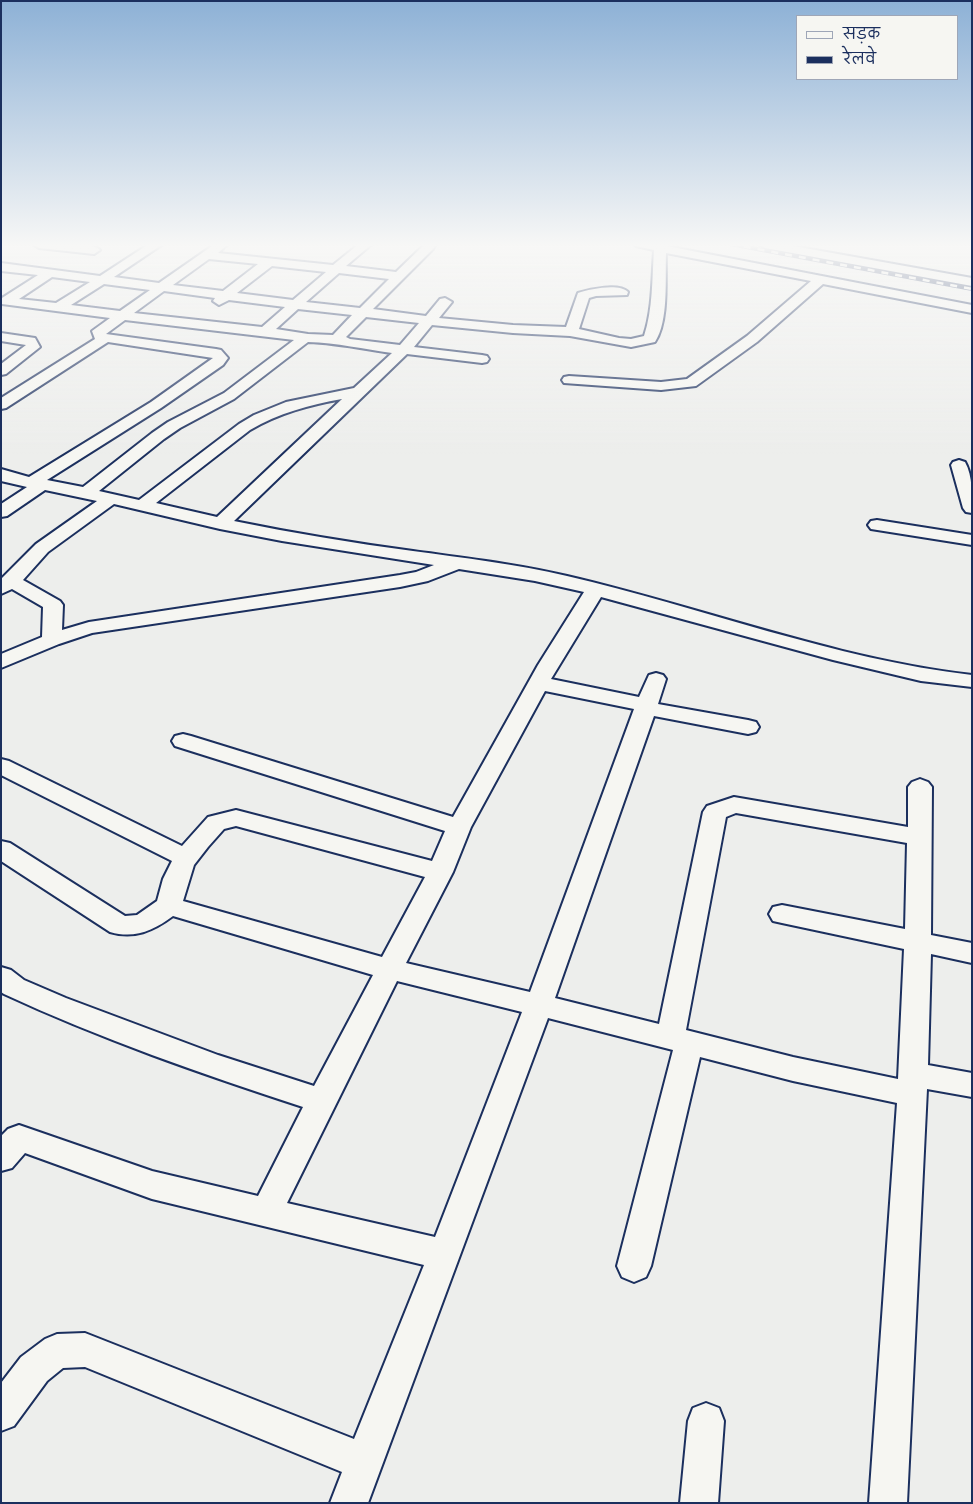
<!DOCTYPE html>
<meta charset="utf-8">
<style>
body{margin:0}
#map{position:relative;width:973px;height:1504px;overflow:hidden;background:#edeeec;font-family:Mali,"Playpen Sans Deva",sans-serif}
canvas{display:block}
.frame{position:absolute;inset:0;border:2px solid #1b2f5e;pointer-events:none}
.legend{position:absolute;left:796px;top:15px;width:162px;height:65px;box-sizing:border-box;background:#f6f6f2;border:1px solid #9ea6b7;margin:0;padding:6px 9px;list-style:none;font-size:15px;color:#1b2f5e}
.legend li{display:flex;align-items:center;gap:10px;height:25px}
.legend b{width:25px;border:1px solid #9ea6b7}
</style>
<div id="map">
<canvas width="973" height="1504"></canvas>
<div class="frame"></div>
<ul class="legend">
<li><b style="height:6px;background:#f6f6f2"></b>सड़क</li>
<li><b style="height:6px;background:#1b2f5e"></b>रेलवे</li>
</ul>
</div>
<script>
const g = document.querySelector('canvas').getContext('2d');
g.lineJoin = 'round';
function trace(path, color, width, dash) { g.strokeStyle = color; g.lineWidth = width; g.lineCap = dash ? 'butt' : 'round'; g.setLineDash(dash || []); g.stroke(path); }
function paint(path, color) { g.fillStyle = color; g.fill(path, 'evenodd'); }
const street = new Path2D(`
 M33 244C46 243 91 241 100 250L94 254 39 248Z
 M149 244H163L114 277 159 283 215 244H228L218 253 333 265 359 244H372L346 266 396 272 425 244H433L435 246 433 249 373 309 426 316 440 299 445 298 452 302 439 318 513 325 566 327 578 293C590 289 619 283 628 292L627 295 596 296 589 298 579 329 619 338 631 339 644 336C653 309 652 279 654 250L636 246 634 244H656L972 305V313L823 284 757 342 696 386 661 390 564 383 562 380 564 377 569 376 661 382 687 379 747 336 811 281 666 253C665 278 669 321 655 342L631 347 570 336 513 333 432 325 414 347 482 355 487 356 489 359 487 362 482 363 407 354 234 521C293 533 353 543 413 551 464 558 517 564 567 576 701 607 834 659 972 675V687L921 681 833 660 601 597 551 679 639 697 649 675 656 673 663 675 666 679 658 704 748 720 756 722 759 727 756 732 748 734 654 716 555 998 659 1024 703 812 707 806 734 797 908 827V787L912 782 920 779 928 782 932 787 931 935 972 943V963L931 954 928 1065 972 1073V1097L927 1089 907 1503H869L897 1103 793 1081 700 1057 651 1266 646 1277 634 1282 622 1277 617 1266 673 1050 548 1018 368 1503H330L342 1472 85 1367 63 1368 47 1381 14 1426 1 1431V1383L21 1357 45 1339 57 1334 85 1333 354 1439 424 1265 152 1199 25 1153 12 1168 1 1171V1136L8 1129 19 1125 152 1171 258 1196 303 1107C202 1074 101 1039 4 994L1 992V967L11 970 24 980 66 998 218 1055 314 1086 373 975 173 916C153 931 134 939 110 932L1 861V841L10 843 125 916 137 915 157 901 163 879 172 861 1 775V759L9 761 182 846 208 817 236 810 432 861 445 831 175 746 172 741 175 736 183 734 191 736 453 817 538 665 584 592 535 581 459 569 428 581 400 587 92 633 59 644 1 668V654L42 637 43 607 12 589 1 594V579L36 544 97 501 45 490 7 516 1 517V504L27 487 1 481V469L29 477 151 402 213 358 108 342 6 408 1 409V398L95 339 92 331 110 318 2 304V298L38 275 1 271V263L100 276ZM209 259 258 264 223 291 173 285ZM272 266 326 272 293 300 237 293ZM339 273 389 279 360 308 306 302ZM52 277 90 282 56 303 19 299ZM104 284 150 290 120 311 71 305ZM164 291 215 298 213 301 219 305 229 300 285 307 262 327 134 313ZM298 309 352 315 333 335 308 334 276 329ZM366 317 419 323 400 345 350 339 346 337ZM125 320 294 340 224 393 168 422 152 433 83 487 47 480 161 408 223 365 228 358 221 350 216 349 106 334ZM308 342C337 343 364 349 392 353L354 388 286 402 254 415 239 424 139 500 99 491 164 439 180 428 234 399ZM342 399 217 517 156 503 250 430C279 413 309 405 342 399ZM114 504 220 529 282 541 434 565 416 572 400 575 89 622 62 630 63 605 60 601 23 580 48 552ZM545 691 634 709 530 992 406 963 453 872 471 827ZM736 813 907 843 905 929 782 905 773 907 769 914 773 921 782 923 904 949 898 1079 793 1057 686 1030 726 817ZM236 826 425 877 382 957 183 901 194 865 208 847 224 829ZM397 981 522 1012 435 1237 287 1203Z
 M759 244H782L972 278V286L765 248Z
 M1 333 35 338 40 347 6 374 1 375V364L26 345 1 341Z
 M959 460 965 462C973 476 972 496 972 513L966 512 963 508 951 465 953 462Z
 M877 520 972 535V545L871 529 868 525 871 521Z
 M706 1403 719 1408 724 1421 718 1503H680L688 1421 693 1408Z`);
trace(street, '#1b2f5e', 4);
paint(street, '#f6f6f2');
const rail = new Path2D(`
 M730 244 972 289`);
trace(rail, '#1b2f5e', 4);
trace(rail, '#f6f6f2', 2.5, [7]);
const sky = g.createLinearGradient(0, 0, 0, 454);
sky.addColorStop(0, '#8db1d6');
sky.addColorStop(0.54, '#f7f7f6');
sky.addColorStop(1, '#f7f7f600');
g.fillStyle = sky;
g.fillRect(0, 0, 973, 454);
</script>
